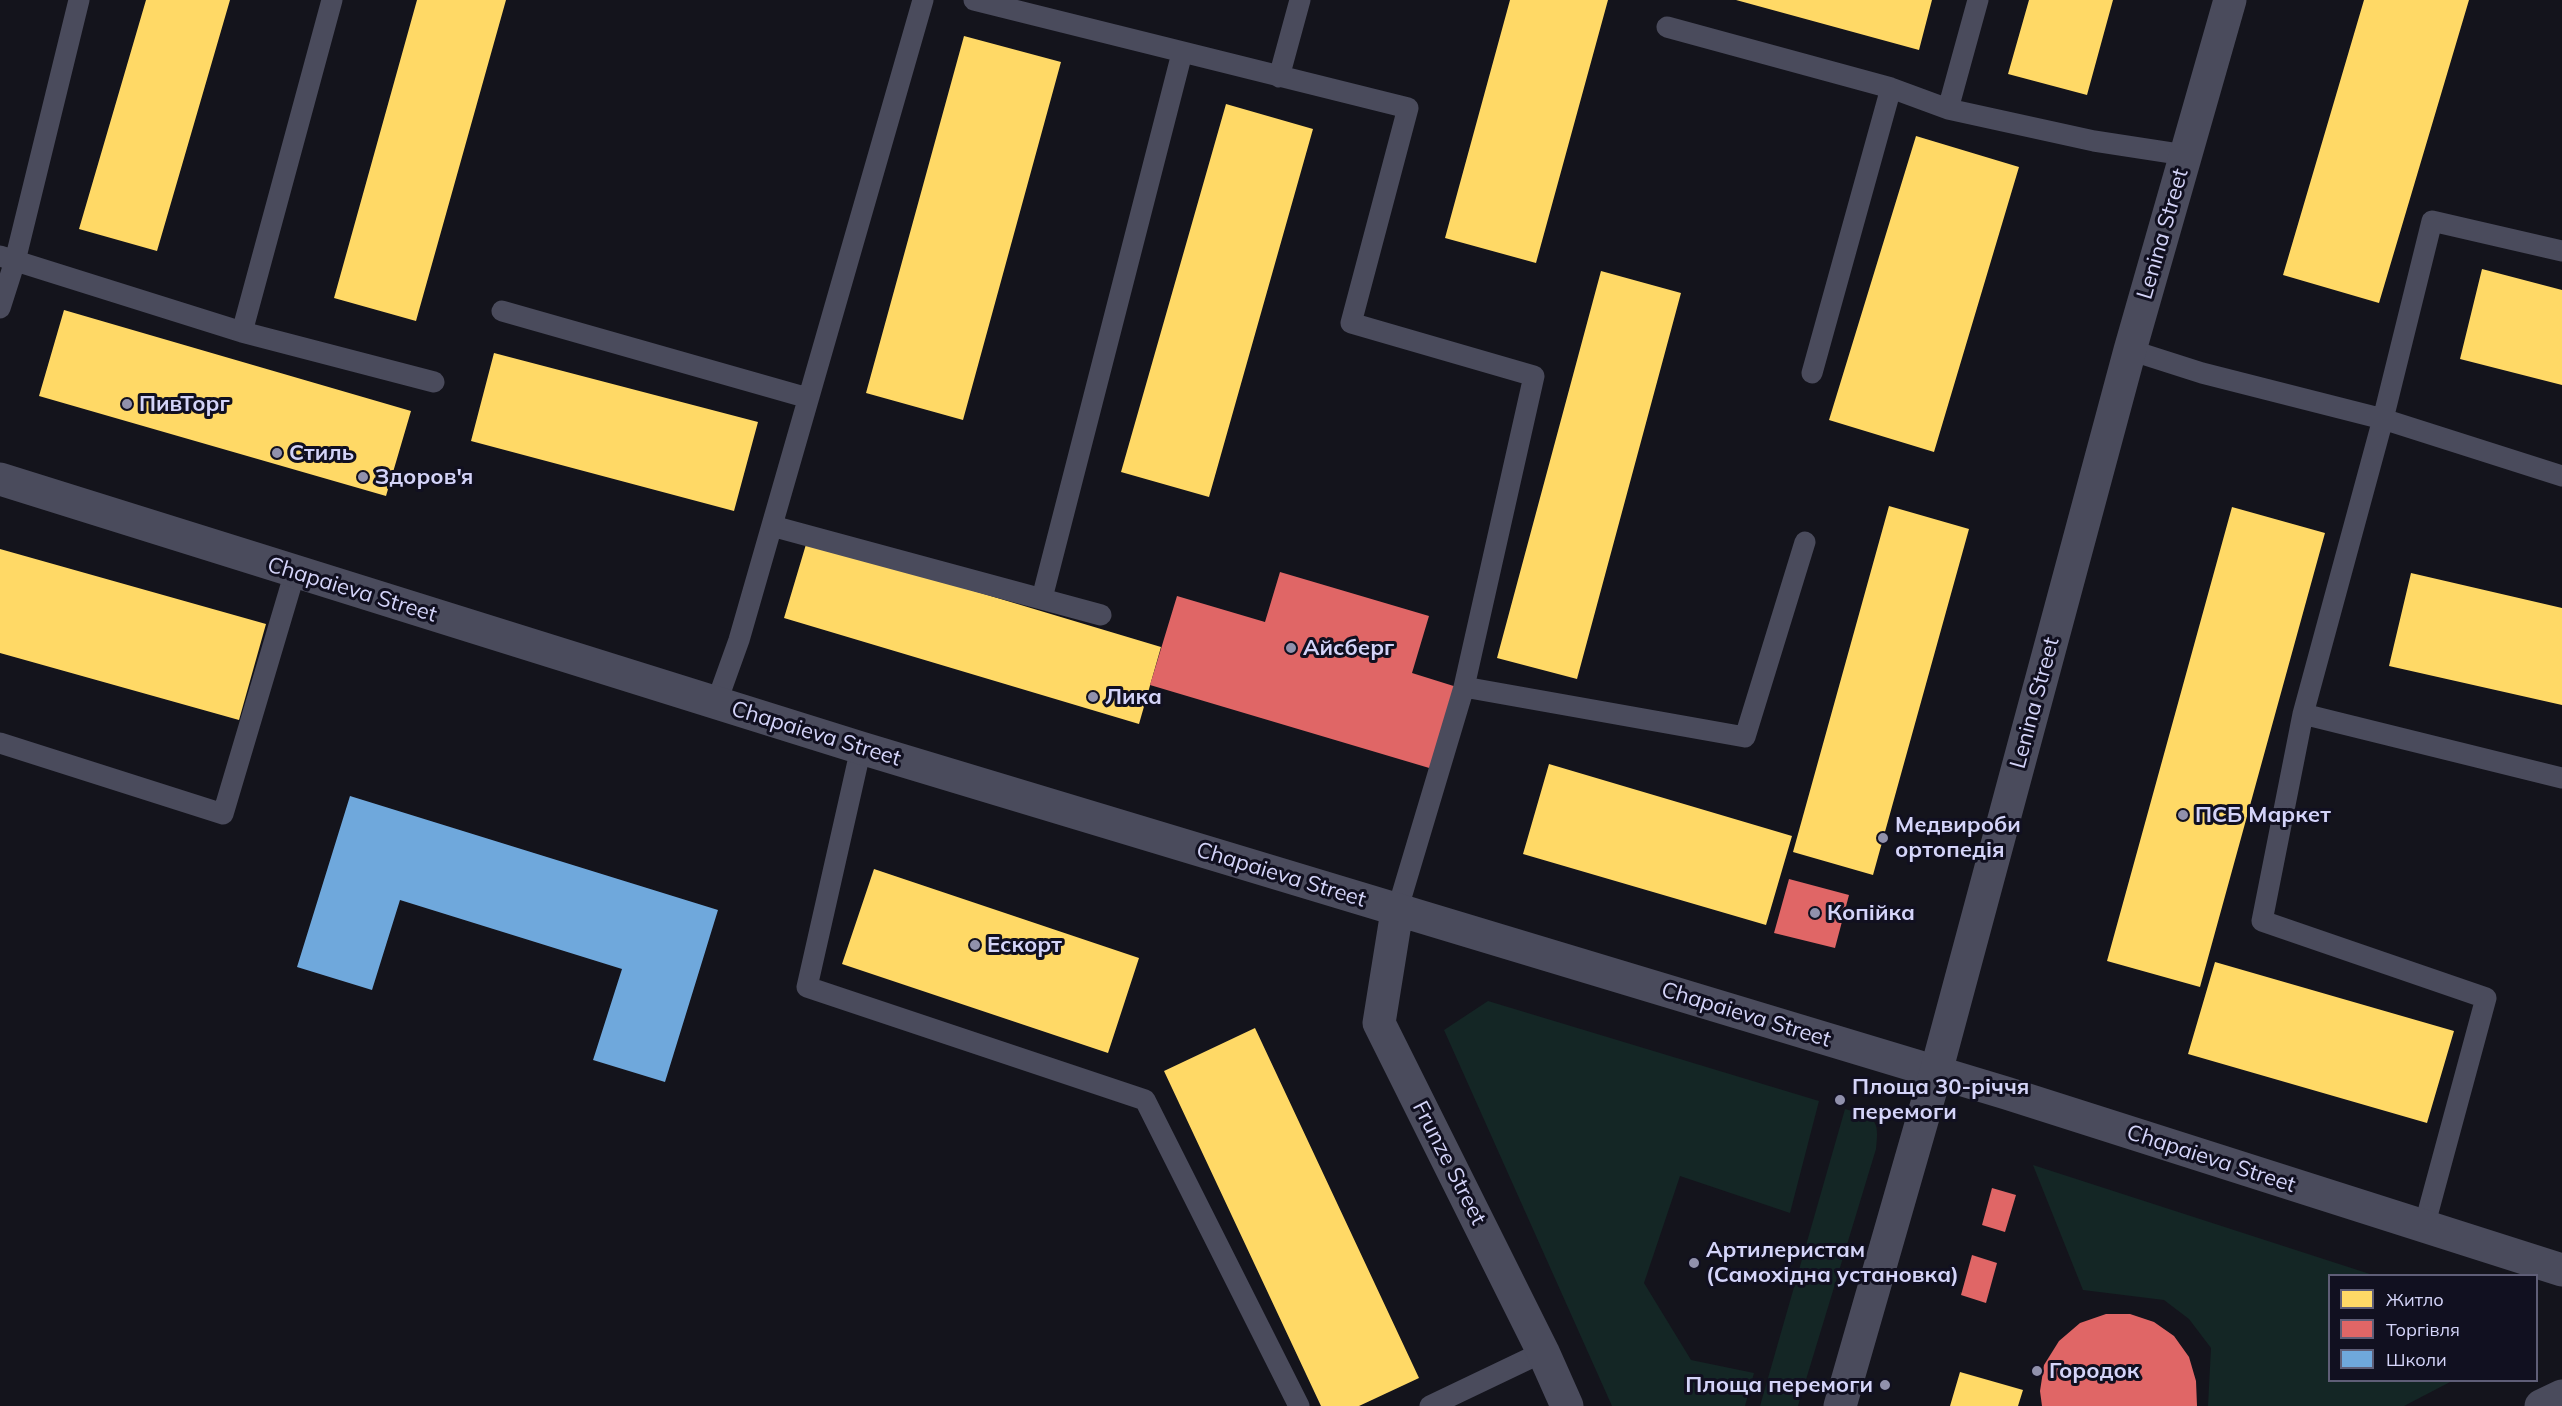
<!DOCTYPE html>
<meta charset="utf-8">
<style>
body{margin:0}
#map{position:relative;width:2562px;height:1406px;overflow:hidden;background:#14141c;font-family:Mulish,sans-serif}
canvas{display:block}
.legend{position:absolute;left:2328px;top:1274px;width:210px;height:108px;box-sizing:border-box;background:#111020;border:2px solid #5f5e77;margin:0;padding:8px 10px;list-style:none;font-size:18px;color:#d4d4f9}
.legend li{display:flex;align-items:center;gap:12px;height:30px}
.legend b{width:30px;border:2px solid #5f5e77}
</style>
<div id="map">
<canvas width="2562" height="1406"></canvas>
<ul class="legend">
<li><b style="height:16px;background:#ffd966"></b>Житло</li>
<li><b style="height:16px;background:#e06666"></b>Торгівля</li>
<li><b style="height:16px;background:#6fa8dc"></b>Школи</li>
</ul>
</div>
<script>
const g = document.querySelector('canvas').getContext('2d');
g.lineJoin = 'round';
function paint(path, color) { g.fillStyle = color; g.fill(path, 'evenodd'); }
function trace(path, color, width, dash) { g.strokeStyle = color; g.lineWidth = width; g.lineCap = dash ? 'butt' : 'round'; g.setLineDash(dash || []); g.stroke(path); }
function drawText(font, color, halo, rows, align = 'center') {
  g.font = font + ' Mulish,sans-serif'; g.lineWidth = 6; g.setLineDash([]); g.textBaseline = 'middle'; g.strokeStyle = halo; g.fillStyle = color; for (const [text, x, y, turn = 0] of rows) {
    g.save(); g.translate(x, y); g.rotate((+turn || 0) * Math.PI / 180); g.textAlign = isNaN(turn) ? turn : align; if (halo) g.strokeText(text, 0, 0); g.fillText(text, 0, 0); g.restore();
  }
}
paint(new Path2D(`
 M1488 1001 1819 1101 1790 1213 1680 1176 1644 1283 1691 1360 1754 1373 1745 1406H1612L1444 1030Z
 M1845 1109C1874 1118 1880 1117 1876 1149L1798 1406H1760Z
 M2033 1165 2373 1275 2330 1276V1380L2452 1381 2404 1406H2208L2211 1348 2189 1319 2164 1300 2083 1290Z`), '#142625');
paint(new Path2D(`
 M146 0H230L157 251 79 229Z
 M417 0H506L416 321 334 298Z
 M1510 0H1608L1536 263 1445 238Z
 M1736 0H1932L1919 50Z
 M2029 0H2113L2087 95 2008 74Z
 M2364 0H2469L2379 303 2283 275Z
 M964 36 1061 62 963 420 866 393Z
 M1226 104 1313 129 1209 497 1121 472Z
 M1916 136 2019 167 1934 452 1829 420Z
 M2482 269 2562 290V385L2460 359Z
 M1601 271 1681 293 1577 679 1497 658Z
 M64 310 411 411 386 496 39 396Z
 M494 353 758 422 734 511 471 441Z
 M1889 506 1969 529 1873 875 1793 852Z
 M2232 507 2325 533 2200 987 2107 961Z
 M807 541 1161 647 1139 724 784 618Z
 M0 549 266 624 239 720 0 653Z
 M2411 573 2562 608V705L2389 666Z
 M1549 764 1792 836 1766 925 1523 854Z
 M874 869 1139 958 1108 1053 842 964Z
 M2215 962 2454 1031 2427 1123 2188 1054Z
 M1255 1028 1419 1378 1359 1406H1321L1164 1071Z
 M1960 1372 2023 1390 2018 1406H1950Z`), '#ffd966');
paint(new Path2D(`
 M1280 572 1429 616 1412 673 1460 688 1436 770 1150 685 1177 596 1265 622Z
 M1789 879 1849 895 1835 948 1774 933Z
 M1992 1188 2016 1195 2005 1232 1982 1225Z
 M1972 1255 1997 1263 1986 1303 1961 1295Z
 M2106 1314H2130L2154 1322 2174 1336 2189 1357 2196 1381 2197 1406H2042L2040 1391 2044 1365 2059 1341 2080 1323Z`), '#e06666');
paint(new Path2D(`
 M350 796 718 910 665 1082 593 1060 622 969 400 900 372 990 297 967Z`), '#6fa8dc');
trace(new Path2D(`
 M974 0 1408 108 1351 323 1534 376 1464 687 1397 911
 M1667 27 1891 88 1948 109 2094 141 2185 155
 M1279 77 1300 0
 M1948 109 1978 0
 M0 256 242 332 434 382
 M0 308 15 261 79 0
 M502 311 808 398
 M242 332 332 0
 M2130 350 2202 373 2383 419 2562 476
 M1812 373 1891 88
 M772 526 1101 615
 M1042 598 1182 53
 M1464 687 1745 737 1805 542
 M716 704 739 640 923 0
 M2303 714 2562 778
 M0 743 223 814 295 572
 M861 748 807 987 1145 1100 1299 1406
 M2424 1227 2486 998 2262 921 2303 714 2383 419 2432 221 2562 251
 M1430 1406 1543 1352`), '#4a4b5c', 21);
trace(new Path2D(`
 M0 479 861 748 2006 1093 2562 1270
 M1397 911 1379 1023 1543 1352 1567 1406
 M2541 1406 2562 1396`), '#4a4b5c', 33);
trace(new Path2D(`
 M1840 1406 1936 1072 2130 350 2230 0`), '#4a4b5c', 33);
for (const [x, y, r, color] of [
 [127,404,6,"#9191ac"],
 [277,453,6,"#9191ac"],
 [363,477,6,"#9191ac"],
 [1291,648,6,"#9191ac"],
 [1093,697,6,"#9191ac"],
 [2183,815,6,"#9191ac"],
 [1883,838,6,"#9191ac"],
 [1815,913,6,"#9191ac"],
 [975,945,6,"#9191ac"],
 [1840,1100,6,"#9191ac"],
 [1694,1263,6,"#9191ac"],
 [2037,1371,6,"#9191ac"],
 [1885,1385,6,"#9191ac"]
]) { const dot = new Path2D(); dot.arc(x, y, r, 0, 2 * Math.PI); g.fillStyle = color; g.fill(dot); trace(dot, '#111020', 2); }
drawText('22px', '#d4d4f9', '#111020', [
 ["Lenina Street",2163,234,-74],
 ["Chapaieva Street",352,590,17],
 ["Lenina Street",2035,703,-75],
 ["Chapaieva Street",816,734,17],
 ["Chapaieva Street",1281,875,17],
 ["Chapaieva Street",1746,1015,17],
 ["Chapaieva Street",2211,1159,18],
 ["Frunze Street",1449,1163,63]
]);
drawText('bold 22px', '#d4d4f9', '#111020', [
 ["ПивТорг",139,404],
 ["Стиль",289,453],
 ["Здоров'я",375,477],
 ["Айсберг",1303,648],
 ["Лика",1105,697],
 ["ПСБ Маркет",2195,815],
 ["Медвироби",1895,825],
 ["ортопедія",1895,850],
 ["Копійка",1827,913],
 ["Ескорт",987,945],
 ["Площа 30-річчя",1852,1087],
 ["перемоги",1852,1112],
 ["Артилеристам",1706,1250],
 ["(Самохідна установка)",1706,1275],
 ["Городок",2049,1371],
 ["Площа перемоги",1873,1385,"right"]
], 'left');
</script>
